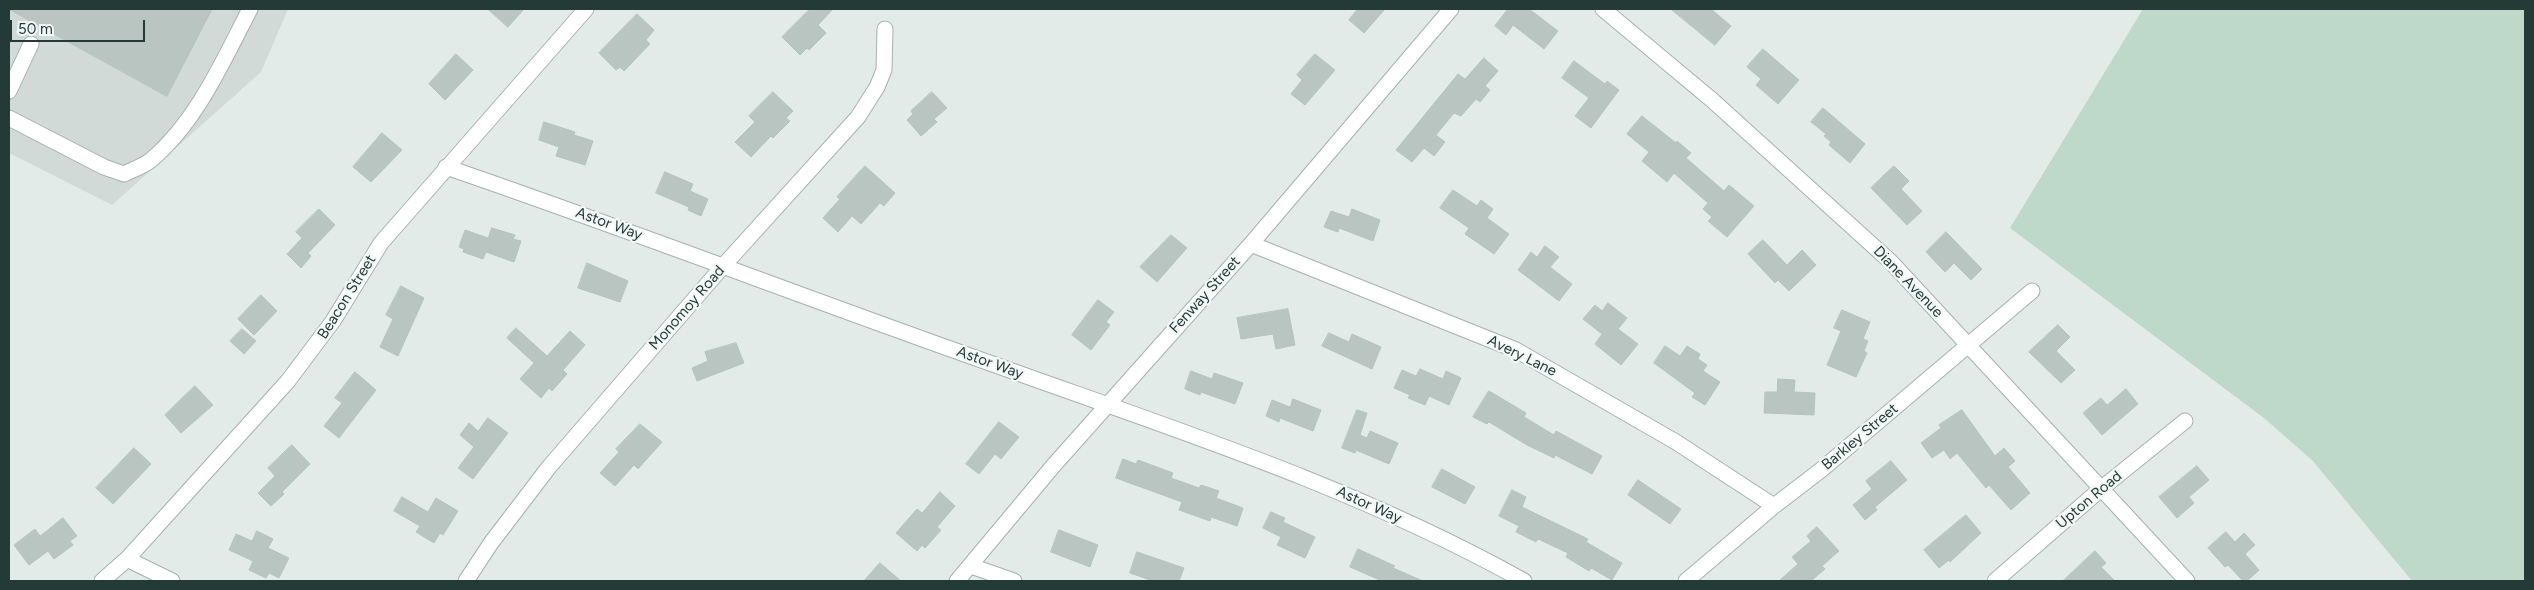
<!DOCTYPE html>
<style>
body{margin:0}
#map{position:relative;width:2534px;height:590px;overflow:hidden;background:#e2ebe8;font-family:Figtree,sans-serif}
canvas{display:block}
.frame{position:absolute;inset:0;border:10px solid #243a37;pointer-events:none}
.scale{position:absolute;left:10px;top:20px;width:135px;height:22px;box-sizing:border-box;border:2px solid #243a37;border-top:0;padding-left:6px;font-size:15px;line-height:18px;white-space:nowrap;color:#243a37;-webkit-text-stroke:4px #f2f8f6;paint-order:stroke}
</style>
<div id="map">
<canvas width="2534" height="590"></canvas>
<div class="frame"></div>
<div class="scale">50 m</div>
</div>
<script>
const g = document.querySelector('canvas').getContext('2d');
g.lineJoin = 'round';
function paint(path, color) { g.fillStyle = color; g.fill(path, 'evenodd'); }
function trace(path, color, width, dash) { g.strokeStyle = color; g.lineWidth = width; g.lineCap = dash ? 'butt' : 'round'; g.setLineDash(dash || []); g.stroke(path); }
function drawText(font, color, halo, rows, align = 'center') {
  g.font = font + ' Figtree,sans-serif'; g.lineWidth = 4.5; g.setLineDash([]); g.textBaseline = 'middle'; g.strokeStyle = halo; g.fillStyle = color; for (const [text, x, y, turn = 0] of rows) {
    g.save(); g.translate(x, y); g.rotate((+turn || 0) * Math.PI / 180); g.textAlign = isNaN(turn) ? turn : align; if (halo) g.strokeText(text, 0, 0); g.fillText(text, 0, 0); g.restore();
  }
}
paint(new Path2D(`
 M9 9H288L261 72 112 205 9 153Z`), '#d1dad7');
paint(new Path2D(`
 M2143 9H2525V581H2412L2313 461 2264 418 2010 228Z`), '#bed9c9');
const building = new Path2D(`
 M9 9H212L167 96Z
 M488 9H524L508 27Z
 M810 9H833L818 25 826 33 809 50 807 48 800 55 782 37Z
 M1358 9H1385L1364 33 1349 20Z
 M1508 9H1529L1558 31 1544 49 1513 25 1506 35 1495 26Z
 M1671 9H1711L1731 26 1715 45Z
 M637 14 654 30 646 40 650 44 624 71 620 67 616 70 599 53Z
 M1763 49 1799 80 1778 104 1756 85 1761 79 1747 67Z
 M456 54 473 70 445 100 429 84Z
 M1315 54 1335 70 1305 105 1291 94 1302 80 1297 75Z
 M1484 58 1498 71 1485 86 1490 90 1480 102 1476 99 1461 116 1454 113 1436 135 1445 142 1434 156 1424 148 1412 162 1396 150 1458 74 1465 79Z
 M1574 61 1605 84 1607 81 1619 90 1591 128 1575 116 1589 98 1562 78Z
 M773 92 793 111 786 118 790 121 773 138 771 136 751 157 735 142 755 122 749 116Z
 M932 92 947 108 934 119 937 122 921 136 907 120 913 114 911 111Z
 M1823 108 1865 144 1850 163 1829 145 1831 142 1824 136 1826 134 1811 122Z
 M1642 116 1676 143 1677 141 1691 153 1686 158 1724 191 1729 185 1754 206 1727 237 1708 221 1712 217 1703 209 1708 203 1674 173 1667 182 1642 161 1649 152 1627 134Z
 M544 122 575 132 574 135 593 141 585 165 556 156 559 147 539 140Z
 M382 133 402 150 371 182 353 167Z
 M865 166 895 193 884 206 880 203 861 224 852 216 838 232 823 218 840 199 837 197Z
 M1894 166 1909 181 1901 189 1922 211 1907 225 1871 188Z
 M665 172 693 184 690 191 708 199 701 216 688 210 689 207 656 193Z
 M1453 190 1477 206 1481 200 1493 209 1487 218 1509 234 1494 254 1465 234 1469 228 1440 208Z
 M319 209 335 225 308 253 311 256 301 268 287 254 302 238 296 232Z
 M1352 209 1380 220 1373 241 1339 228 1338 232 1324 227 1331 211 1349 217Z
 M492 228 515 235 513 239 521 241 514 262 486 252 483 259 463 252 464 249 459 247 465 230 488 238Z
 M1946 232 1982 269 1971 280 1954 263 1945 272 1926 252Z
 M1171 235 1187 248 1157 282 1140 267Z
 M1763 240 1787 265 1802 250 1816 265 1789 291 1778 280 1775 283 1748 254Z
 M1545 246 1559 257 1550 267 1572 284 1559 301 1518 270 1531 252 1537 257Z
 M587 263 628 281 620 302 578 288Z
 M401 286 424 298 398 356 380 347 393 319 386 315Z
 M261 295 277 311 254 335 238 319Z
 M1098 300 1114 312 1106 322 1110 325 1091 350 1072 335Z
 M1608 303 1627 318 1618 329 1638 344 1621 365 1595 344 1602 334 1583 319 1595 305 1602 311Z
 M1288 309 1295 345 1276 349 1273 334 1241 339 1237 318Z
 M1842 310 1870 322 1863 339 1868 341 1864 351 1867 353 1856 377 1827 365 1841 331 1834 328Z
 M2058 325 2070 337 2056 351 2075 370 2061 383 2029 352Z
 M516 328 547 356 570 331 585 345 563 370 567 374 552 391 549 388 541 398 520 379 534 363 507 338Z
 M242 329 256 341 244 354 230 341Z
 M1329 333 1349 342 1352 334 1381 347 1372 369 1322 346Z
 M736 343 744 363 697 381 692 368 708 361 705 352Z
 M1665 346 1680 356 1687 346 1700 354 1698 359 1707 365 1703 371 1720 382 1705 405 1692 397 1695 393 1654 363Z
 M1420 369 1443 379 1446 371 1461 378 1449 405 1429 396 1425 405 1408 398 1410 395 1394 388 1402 370 1416 376Z
 M1191 371 1212 379 1214 373 1243 383 1235 404 1201 392 1200 395 1185 389Z
 M355 372 376 390 339 438 324 426 342 403 335 398Z
 M1778 379 1795 380 1794 392 1815 393 1814 415 1764 413 1765 392H1777Z
 M195 386 213 405 181 433 165 415Z
 M2126 389 2138 404 2102 435 2083 413 2101 398 2107 405Z
 M1489 391 1526 413 1524 417 1554 435 1556 431 1602 456 1592 474 1555 455 1554 458 1527 445 1489 422 1487 424 1473 417Z
 M1293 399 1321 410 1313 431 1280 418 1279 422 1266 416 1272 400 1290 407Z
 M1357 410 1367 413 1360 435 1367 438 1370 431 1398 443 1389 464 1356 450 1355 453 1342 448Z
 M1962 410 1995 456 2004 448 2015 461 2008 467 2030 493 2011 510 1989 485 1986 488 1957 453 1950 459 1944 450 1932 458 1921 443 1941 428 1939 425Z
 M488 418 508 433 473 479 458 468 474 447 460 435 469 423 478 431Z
 M999 422 1019 437 1001 459 995 454 979 474 966 464Z
 M640 424 662 442 638 469 634 465 615 486 600 473 619 452 616 449Z
 M292 445 310 464 282 492 284 494 271 506 258 493 275 476 268 468Z
 M134 448 151 464 113 504 96 488Z
 M1123 459 1136 464 1138 460 1173 473 1171 478 1199 488 1201 485 1219 491 1216 498 1243 508 1237 526 1211 517 1210 521 1179 510 1182 502 1116 478Z
 M1891 461 1907 480 1875 507 1877 510 1865 520 1853 505 1872 489 1866 481Z
 M2197 466 2209 480 2189 497 2194 503 2177 518 2159 497Z
 M1442 469 1475 487 1465 504 1432 487Z
 M1638 480 1681 509 1670 524 1628 495Z
 M1512 490 1526 497 1522 507 1588 539 1586 542 1622 563 1612 580 1591 568 1589 571 1566 557 1568 553 1538 539 1536 542 1516 532 1519 526 1499 516Z
 M940 492 955 506 937 527 941 530 925 548 922 545 917 551 896 533 917 509 922 513Z
 M402 497 428 512 436 498 458 511 443 535 440 533 434 543 416 532 420 526 394 511Z
 M1271 512 1285 518 1283 522 1315 537 1305 558 1277 545 1281 537 1263 528Z
 M1966 515 1981 533 1950 562 1949 560 1939 568 1924 550Z
 M63 518 77 536 70 541 73 545 54 559 48 551 29 565 14 545 35 529 40 536Z
 M1817 527 1839 551 1822 566 1825 569 1811 581H1779L1798 564 1792 557 1811 541 1807 536Z
 M1059 530 1098 545 1090 567 1051 552Z
 M257 531 273 539 268 548 289 558 279 578 269 573 266 578 249 570 253 561 229 550 236 534 252 541Z
 M2226 532 2235 542 2244 533 2255 545 2245 554 2259 570 2247 581H2243L2228 565 2225 567 2208 548Z
 M1358 549 1395 566 1393 568 1423 581H1382L1350 567Z
 M2095 551 2106 563 2101 567 2115 581H2063Z
 M1137 552 1184 568 1179 581H1153L1130 573Z
 M880 563 901 581H864Z`);
paint(building, '#b8c5c1');
trace(building, '#b5c3bf', 1);
const minor = new Path2D(`
 M1603 9 1712 100 1891 262 2187 581
 M9 91 31 44
 M9 118 104 167 124 174C132 170 144 166 151 160 197 121 223 61 250 9
 M446 167C627 229 806 298 987 362 1170 428 1354 486 1524 581
 M1251 244 1516 350 1676 442 1774 506
 M127 559 172 581
 M971 566 1014 581
 M102 581 127 559 288 381 333 321 381 243 586 9
 M466 581 491 543 549 467 724 265 858 117 877 87 884 70 885 29
 M957 581 1054 465 1251 244 1451 9
 M1686 581 1774 506 1821 470 2032 291
 M1995 581 2102 488 2185 421`);
trace(minor, '#a5b2af', 17);
trace(minor, '#fff', 15);
drawText('15px', '#243a37', '#f2f8f6', [
 ["Astor Way",609,224,20],
 ["Diane Avenue",1908,282,46],
 ["Fenway Street",1205,295,-48],
 ["Beacon Street",347,297,-58],
 ["Monomoy Road",687,308,-49],
 ["Avery Lane",1522,356,26],
 ["Astor Way",990,363,20],
 ["Barkley Street",1860,437,-40],
 ["Upton Road",2089,500,-40],
 ["Astor Way",1369,505,24]
]);
</script>
